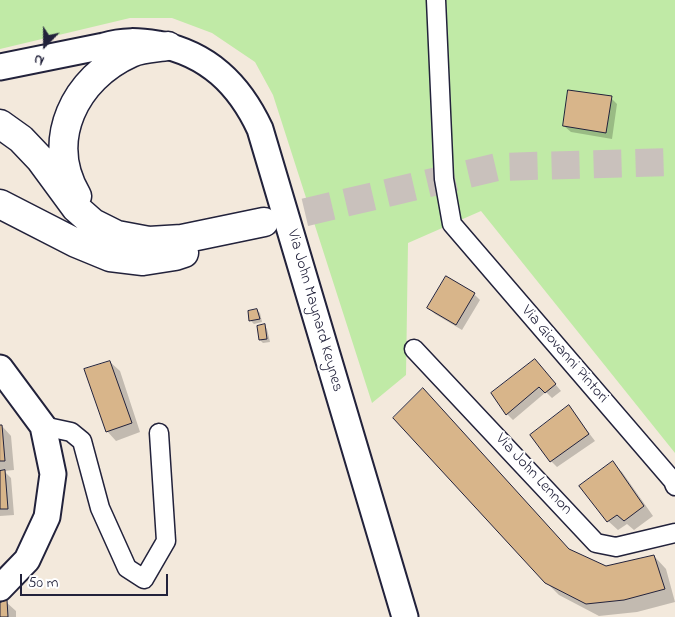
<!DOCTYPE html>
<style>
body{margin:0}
#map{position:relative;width:675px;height:617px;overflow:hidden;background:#f3e9dc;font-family:"Indie Flower",sans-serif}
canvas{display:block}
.north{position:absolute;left:20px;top:20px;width:50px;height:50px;-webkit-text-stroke:4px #fff;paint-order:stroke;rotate:202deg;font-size:14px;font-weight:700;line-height:20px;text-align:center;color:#22223b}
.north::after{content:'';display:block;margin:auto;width:18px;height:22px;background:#22223b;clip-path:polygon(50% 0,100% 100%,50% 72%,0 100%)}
.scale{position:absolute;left:20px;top:574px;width:148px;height:22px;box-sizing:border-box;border:2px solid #22223b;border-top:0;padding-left:6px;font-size:15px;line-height:18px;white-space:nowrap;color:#22223b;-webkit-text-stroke:4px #fff;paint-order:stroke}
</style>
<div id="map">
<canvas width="675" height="617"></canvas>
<div class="north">N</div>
<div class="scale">50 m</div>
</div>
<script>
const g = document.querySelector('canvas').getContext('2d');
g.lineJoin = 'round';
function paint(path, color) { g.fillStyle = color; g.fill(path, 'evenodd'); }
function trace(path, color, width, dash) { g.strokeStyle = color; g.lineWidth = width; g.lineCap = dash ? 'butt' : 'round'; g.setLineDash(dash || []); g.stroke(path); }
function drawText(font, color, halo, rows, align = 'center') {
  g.font = font + ' "Indie Flower",sans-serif'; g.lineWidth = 4; g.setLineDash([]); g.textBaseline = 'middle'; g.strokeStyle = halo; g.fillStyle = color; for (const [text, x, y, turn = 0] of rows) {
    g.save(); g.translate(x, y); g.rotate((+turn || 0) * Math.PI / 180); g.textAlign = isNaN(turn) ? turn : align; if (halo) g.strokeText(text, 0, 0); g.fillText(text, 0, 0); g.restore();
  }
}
paint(new Path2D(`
 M0 0H675V453L481 211 408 243 406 375 372 403 273 95 255 62 212 33 172 18H130L0 49Z`), '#c0eaa6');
paint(new Path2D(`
 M611 98 617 104 612 139 571 132 564 126Z
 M474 294 480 300 462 330 435 314 429 308Z
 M257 310 260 313 262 322 254 324 251 321Z
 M265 326 267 329 270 342 263 343 260 340Z
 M110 362 120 371 140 432 116 441 107 431Z
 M541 367 561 391 552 398 546 392 513 420 507 414 493 393Z
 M569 407 595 441 557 467 551 461Z
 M2 426 11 436 14 470 4 471 11 478 14 515 0 516V427Z
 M612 463 622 472 653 516 634 530 627 524 618 530 608 521Z
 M571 551 606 567 654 556 666 569 675 602 637 612 599 616 559 595 546 582Z
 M6 602 16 611V617H0V604Z`), '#0003');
const building = new Path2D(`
 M568 90 612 96 606 133 563 126Z
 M446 276 475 293 456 325 427 308Z
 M257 309 260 319 249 321 248 311Z
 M265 324 267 339 259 340 257 326Z
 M535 359 556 384 545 393 539 387 506 415 491 393Z
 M110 361 132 423 106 432 84 369Z
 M423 388 569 549 606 566 654 555 665 589 624 600 586 604 545 583 393 418Z
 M569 405 589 434 550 462 530 435Z
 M0 425H2L5 461H0Z
 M613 461 644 506 624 521 617 515 607 522 579 486Z
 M5 470 8 509H0V471Z
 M7 600 8 617H0V603Z`);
paint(building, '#d8b58a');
trace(building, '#22223b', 1);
trace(new Path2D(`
 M264 222 497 167 675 162`), '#c9c1bc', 28, [28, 14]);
const street = new Path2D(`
 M436 0 444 179 452 224 673 481 675 486
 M414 349 596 543 616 547 675 533
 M43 426 71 432 82 441 100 508 127 568 144 579 166 541 159 433`);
const secondary = new Path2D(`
 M0 67 104 46C123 40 139 41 158 44 208 54 239 84 260 129L405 617
 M0 368 43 426 53 474 47 517 27 560 0 588`);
const primary = new Path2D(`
 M0 124 21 139 40 159 76 208 93 223 117 235 149 241 182 239 264 222
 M77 196C44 140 75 78 131 53 142 48 156 48 168 46
 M0 204 76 243 110 257 143 261 175 256 184 253`);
trace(street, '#22223b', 21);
trace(secondary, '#22223b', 29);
trace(primary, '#22223b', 31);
trace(street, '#fff', 18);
trace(secondary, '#fff', 25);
trace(primary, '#fff', 28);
drawText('16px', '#22223b', '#fff', [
 ["Via John Maynard Keynes",314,311,74],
 ["Via Giovanni Pintori",564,355,49],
 ["Via John Lennon",533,475,47]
]);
</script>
